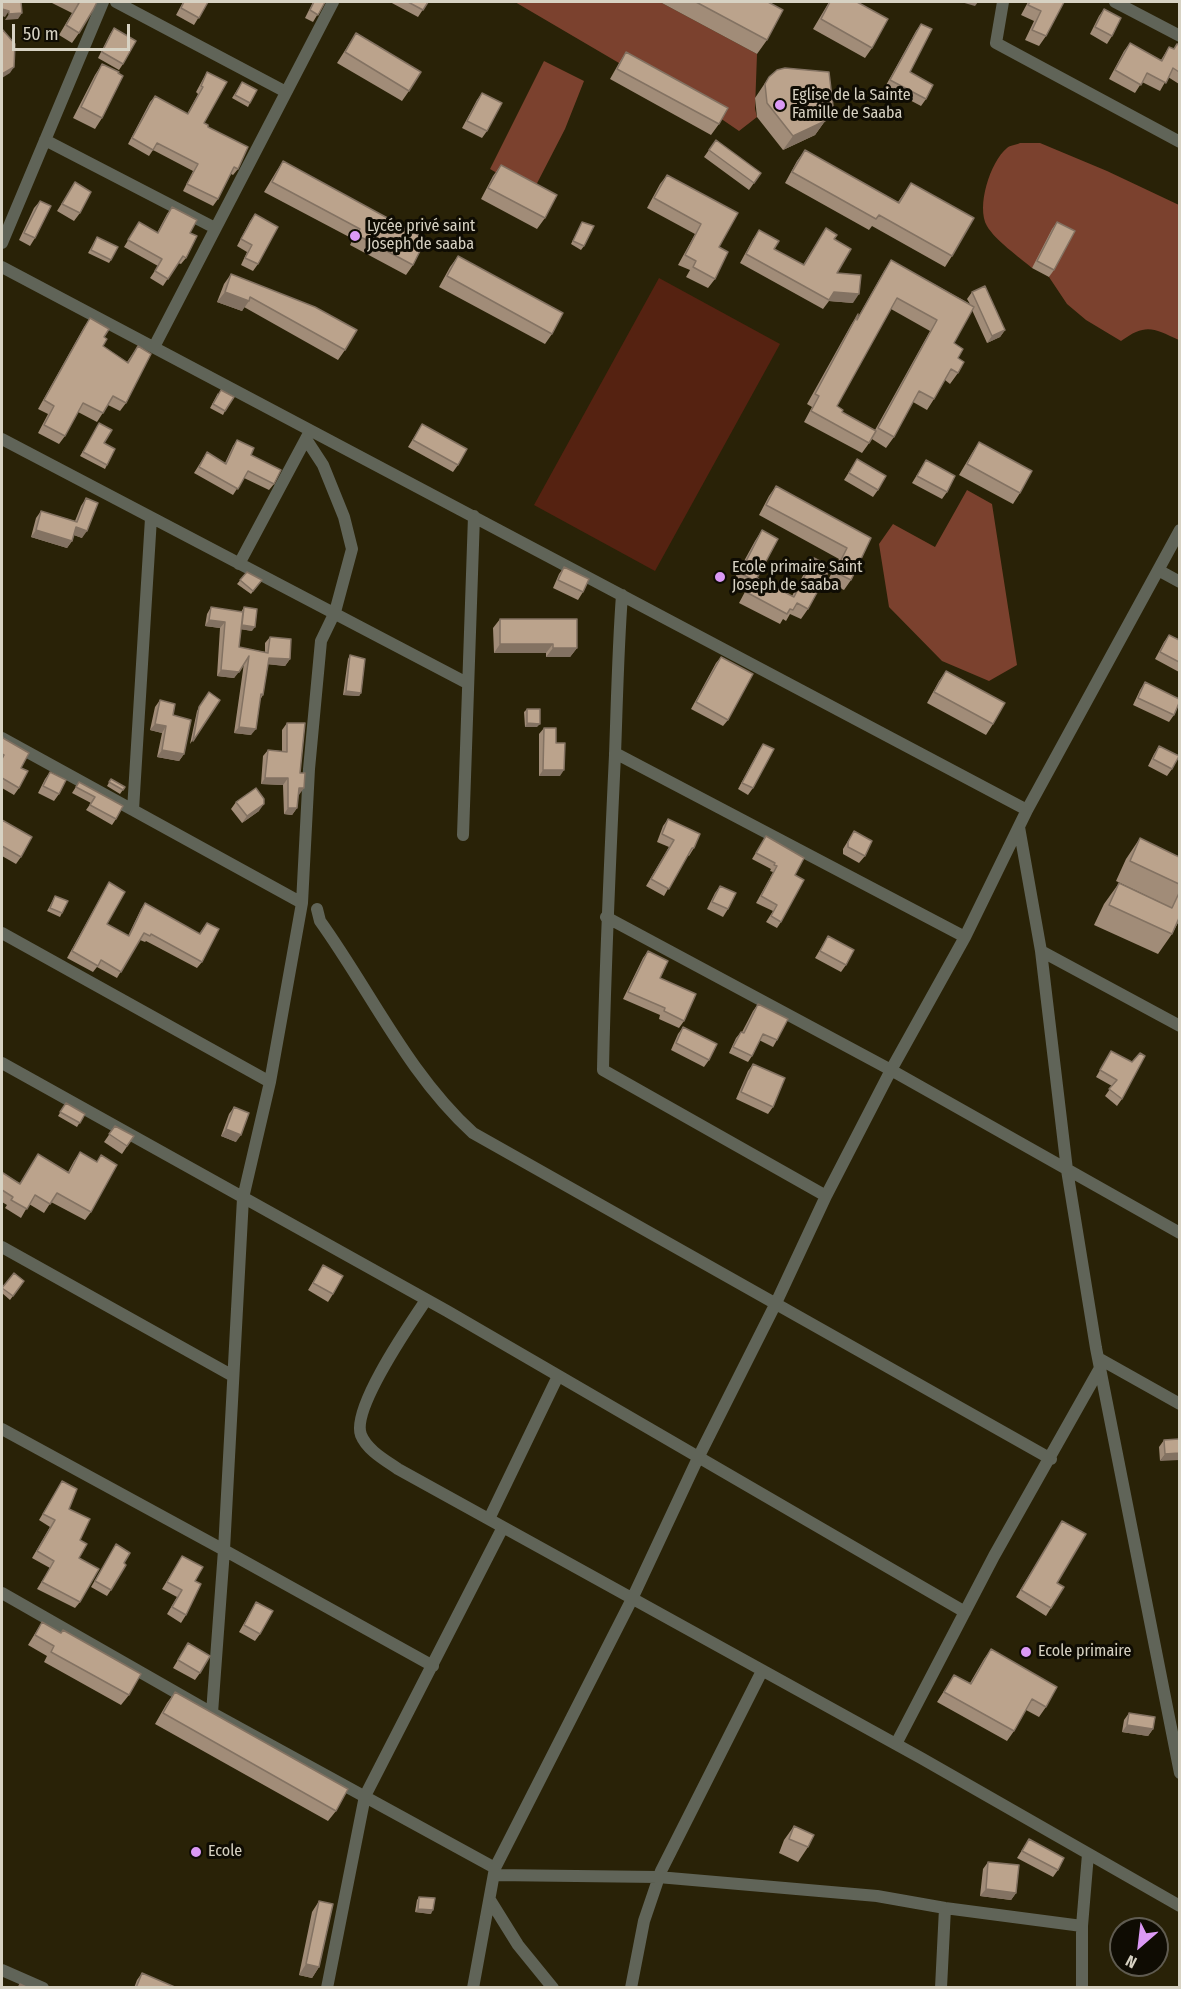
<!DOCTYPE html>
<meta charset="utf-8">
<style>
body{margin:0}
#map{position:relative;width:1181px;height:1989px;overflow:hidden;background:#292207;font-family:"Fira Sans Condensed",sans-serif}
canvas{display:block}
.frame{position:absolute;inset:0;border:3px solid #d7d2c3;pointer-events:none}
.north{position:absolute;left:1109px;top:1917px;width:60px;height:60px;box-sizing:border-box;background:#0f0c03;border:2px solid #5f5b50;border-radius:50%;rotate:208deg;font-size:16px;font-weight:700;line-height:24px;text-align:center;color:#d7d2c3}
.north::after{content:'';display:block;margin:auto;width:21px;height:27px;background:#db99f5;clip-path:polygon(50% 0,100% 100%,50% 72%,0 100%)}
.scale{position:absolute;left:12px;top:24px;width:118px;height:27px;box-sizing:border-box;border:3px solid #d7d2c3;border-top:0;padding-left:8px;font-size:18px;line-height:21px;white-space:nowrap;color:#d7d2c3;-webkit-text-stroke:4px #0f0c03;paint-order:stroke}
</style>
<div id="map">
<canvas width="1181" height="1989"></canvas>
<div class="frame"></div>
<div class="north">N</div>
<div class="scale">50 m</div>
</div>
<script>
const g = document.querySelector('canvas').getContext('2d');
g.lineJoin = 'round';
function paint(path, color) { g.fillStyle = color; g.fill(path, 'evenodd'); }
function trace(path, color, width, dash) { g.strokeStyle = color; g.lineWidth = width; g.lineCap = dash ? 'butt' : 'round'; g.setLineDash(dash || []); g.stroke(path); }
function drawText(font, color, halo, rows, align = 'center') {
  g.font = font + ' "Fira Sans Condensed",sans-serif'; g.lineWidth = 6; g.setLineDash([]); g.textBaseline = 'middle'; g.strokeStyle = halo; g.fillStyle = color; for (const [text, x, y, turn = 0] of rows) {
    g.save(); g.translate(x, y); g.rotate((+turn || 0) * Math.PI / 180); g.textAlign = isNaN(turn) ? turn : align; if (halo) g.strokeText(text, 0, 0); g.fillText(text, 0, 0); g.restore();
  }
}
paint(new Path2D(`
 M659 278 780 344 655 571 534 505Z`), '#521');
paint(new Path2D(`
 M515 2H660L757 54 755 109 757 117 739 131 720 118 619 63Z
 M544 61 584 81 565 129 532 193 490 169Z
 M1020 143H1040L1107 171 1179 205V340C1153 328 1146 323 1121 341L1086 320 1067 304 1049 277 1070 239 1032 268C1019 257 995 240 987 226 976 207 990 162 1007 148 1010 145 1016 145 1020 143Z
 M967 490 992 504 1017 665 989 681 942 661 889 607 879 544 893 524 935 547Z`), '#7b412e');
trace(new Path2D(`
 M116 2 286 92
 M1003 2 996 43 1180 142
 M1115 2 1180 36
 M45 140 215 228
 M2 243 103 2
 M2 267 1027 810
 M154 347 333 2
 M2 439 467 683
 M239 564 309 433
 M1158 570 1180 582
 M622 595C618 648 617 701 615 755 610 860 605 965 603 1070L826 1196
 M2 738 302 903
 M615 753 965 937
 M133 810 151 518
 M1019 827 1041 951 1067 1170 1096 1348 1180 1773
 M463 835 474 516
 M317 909 320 921C371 992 408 1074 473 1133L1051 1459
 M606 917 891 1070 1180 1233
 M2 933 270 1082
 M1041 951 1180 1026
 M2 1063 447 1311 965 1612
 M2 1247 233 1376
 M426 1300C410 1324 351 1409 361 1435 367 1450 385 1460 398 1469L921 1758 1180 1906
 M1098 1358 1180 1404
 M2 1429 224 1550 433 1666
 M489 1519 558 1376
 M2 1593 212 1713 495 1868 473 1988
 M212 1713 224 1550 243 1198 270 1082 302 903 309 769 321 641 335 612 352 549 344 517 323 465 306 439
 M896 1744 994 1556 1100 1368
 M495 1868 632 1599 698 1458 776 1303 826 1196 891 1070 965 937 1027 810 1180 530
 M494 1875 658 1877 877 1896 945 1908 1082 1926
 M490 1900 518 1945 553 1988
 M2 1970 43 1988
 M327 1988 365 1796 503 1527
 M631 1988 644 1921 661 1871 762 1671
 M941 1988 945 1908
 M1082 1988V1926L1088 1854`), '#606458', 12);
paint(new Path2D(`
 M50 2H97L79 33 72 43 59 35 72 13Z
 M183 2H208L194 25 176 15Z
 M313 2H325L313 22 305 18Z
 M390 2H428L418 17Z
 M660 2H768L767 40 757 54Z
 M829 2H857L872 48 865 58 813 29Z
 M1028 2H1064L1046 36 1039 46 1025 40 1034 21 1021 15Z
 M1104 9 1112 36 1107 44 1090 34 1099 16Z
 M921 24 910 72 926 99 921 106 885 87 916 31Z
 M114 28 123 64 119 70 98 58 110 34Z
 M356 33 409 91 402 101 337 63Z
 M1130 43 1161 60 1169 47 1174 49 1177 44 1179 45V84L1168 77 1160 91 1142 82 1135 93 1109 79 1124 51Z
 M626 52 719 124 711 135 610 79 619 63Z
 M102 64V118L95 129 73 118 95 75Z
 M207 72 204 123 238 169 233 175 231 174 218 199 213 206 183 191 193 171 153 150 149 156 128 144 150 102 155 96 187 114 198 94 196 92 203 79Z
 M769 77 825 121 815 135 783 150 757 117 755 98Z
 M242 82 250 103 248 107 232 98Z
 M482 93 487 131 482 138 462 128 477 100Z
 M716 140 761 173 749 190 704 157Z
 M805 150 898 202 911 183 952 256 945 267 872 226 869 230 785 183 797 161Z
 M283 161 413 265 406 275 350 245 353 239 264 192 276 172Z
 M501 165 545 218 537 229 481 199 493 176Z
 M667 175 719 247 715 279 708 288 686 277 690 270 678 265 695 234 647 208 660 184Z
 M75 182 80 213 74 221 57 211Z
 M40 201 35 238 30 246 19 240 34 208Z
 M172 207 190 233 186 258 181 264 178 263 163 286 150 278 158 266 124 247 139 222 157 233 167 214Z
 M255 214 258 264 253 271 241 265 247 252 237 246 250 221Z
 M582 222 584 246 581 250 571 244Z
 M1057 222 1054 270 1049 277 1032 268 1052 229Z
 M826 228 834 239 837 273 853 303 829 301 823 309 740 263 753 239 759 230 774 249 803 265Z
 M97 237 111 260 109 263 88 253Z
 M458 256 552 334 545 344 439 287 450 267Z
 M891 260 970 304 967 299 972 292 1005 330 1000 337 987 343 972 310 954 343 958 358V373L950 384 945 380 934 399 927 410 913 402 894 437 886 448 872 439 862 453 804 422 812 407 807 404 851 325 858 314V317L884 271ZM891 309 930 331 875 430 842 412 837 406Z
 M231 274 345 350 338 360 244 307 242 311 217 302 224 284Z
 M90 318 104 337 103 346 127 362 138 346 126 403 120 411 108 405 97 422 78 412 65 436 59 444 38 433 48 414 38 409 84 327Z
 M218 393 225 411 223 415 210 408Z
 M422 424 458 465 453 472 408 447Z
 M97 427 104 443 107 465 105 469 80 456Z
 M237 440 274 484 269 490 244 478 233 495 194 473 207 452 225 463 233 446Z
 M979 442 1020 493 1013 504 959 475 972 453Z
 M857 459 878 490 873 497 844 480Z
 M926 460 947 492 942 499 912 483Z
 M776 486 871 538 851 580 844 590 827 582 839 559 759 515 769 496Z
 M86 498 82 538 74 535 72 541 67 548 31 537 36 518 41 511 75 521 81 506Z
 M762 530 757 578 792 596 807 568 814 558 808 609 801 619 790 614 786 621 783 619 780 624 739 603 746 590 732 583 755 541Z
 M564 567 583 592 578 600 553 588 559 574Z
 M247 572 262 580 251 594 237 584Z
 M211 607 241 612 244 607 252 631 241 629 239 647 265 652V643L270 637 290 659 285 666 268 664 263 695 260 700 251 735 234 733 244 663 234 678 217 676 220 628 205 626 207 614Z
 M500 619 577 648 570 657H546V653H494L493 628Z
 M1169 635 1179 640V672L1155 659 1164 642Z
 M350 655 361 693 359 696 343 695 348 659Z
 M721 657 728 720 723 726 691 709 716 663Z
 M946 671 993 724 986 735 927 703 939 681Z
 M1145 682 1174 715 1169 722 1133 705 1140 690Z
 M209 692 220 700 190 744 197 711Z
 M160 700 173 715 184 754 179 761 157 757 162 733 150 730 155 707Z
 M527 709 537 727H525L524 712Z
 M287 723 300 773 299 795H298L297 808 292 815 284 814 283 785 261 784 263 756 268 750 282 751V730Z
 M544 728 556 743 560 776H539V734Z
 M2 735 19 788 14 795 2 788Z
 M763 744 753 788 748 795 738 789 759 750Z
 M1159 746 1172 769 1167 776 1148 766 1154 754Z
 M50 772 59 794 54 801 38 793 45 779Z
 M111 779 125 787 120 794 107 786Z
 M79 782 116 819 112 825 86 810 91 803 72 793Z
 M236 802 259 811 242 823 231 809Z
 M668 819 694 848 689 856 687 855 664 896 646 886 669 847 657 842 663 826Z
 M2 820 21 857 16 864 2 856Z
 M854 831 865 856 859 863 843 854V849Z
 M766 836 795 875 781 922 777 928 766 922 773 911 756 903 773 872 770 871 771 869 752 859Z
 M1140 838 1179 857V921L1172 934 1158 954 1094 925 1104 904 1119 883 1168 906 1116 881 1126 859Z
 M109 882 107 924 128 936 141 909 145 903 199 934 207 923 202 962 197 968 146 941 145 942 140 940 117 978 97 967 93 972 67 958 105 889Z
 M720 886 728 909 723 917 707 909 715 893Z
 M55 896 62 913 60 917 47 911Z
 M828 936 846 965 841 972 815 958Z
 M648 951 660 978 684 1021 679 1028 659 1019 660 1015 623 999 643 958Z
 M758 1004 777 1040 773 1047 759 1040 752 1056 748 1062 729 1053 736 1038 741 1032H742L753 1011Z
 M683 1027 709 1060 704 1067 671 1050 678 1034Z
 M1111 1051 1132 1062 1122 1099 1117 1106 1105 1096 1112 1086 1096 1077Z
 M753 1064 773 1107 768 1114 736 1099 748 1071Z
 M66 1103 85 1114 77 1127 58 1116Z
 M234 1107 236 1142 221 1136 229 1114Z
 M115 1126 134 1136 122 1154 104 1142Z
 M80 1152 91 1212 85 1220 51 1202 44 1213 29 1204 21 1218 5 1208 7 1205 2 1202V1175L20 1183 38 1154 68 1172 74 1161Z
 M323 1265 333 1294 328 1302 308 1290Z
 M14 1273 24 1281 10 1300 2 1293V1289Z
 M1179 1439 1160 1461 1159 1447 1164 1440Z
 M62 1481 69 1509 80 1540 79 1558 80 1602 75 1608 37 1589 50 1568 32 1558 50 1527 39 1520Z
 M1062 1521 1057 1583 1051 1608 1046 1616 1016 1597Z
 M116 1544 124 1563 111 1590 107 1596 91 1587Z
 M182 1556 195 1581 186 1615 181 1623 167 1614 177 1597 162 1589Z
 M256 1602 260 1634 255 1641 239 1632Z
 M42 1622 61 1633 129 1695 121 1705 44 1662 47 1656 28 1645Z
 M188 1643 200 1673 195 1680 173 1668Z
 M991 1649 1046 1707 1039 1717 1026 1710 1014 1731 1007 1741 937 1702 954 1675 970 1683 984 1659Z
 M175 1692 336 1811 328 1821 155 1724 167 1703Z
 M1129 1713 1153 1729 1148 1736 1122 1732 1124 1720Z
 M794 1826 808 1847 798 1862 779 1853 784 1840Z
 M1029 1839 1058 1870 1053 1877 1017 1858Z
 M988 1862 1016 1893 1011 1900 980 1896 983 1869Z
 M419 1897 431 1914 415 1912 417 1900Z
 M319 1901V1967L312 1978 299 1975 312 1912Z
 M142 1973 177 1988H134L137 1980Z`), '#a18c78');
paint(new Path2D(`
 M961 2H978L975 6Z
 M2 9 9 11 5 17 2 16Z
 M22 13 18 19 5 20 9 14Z
 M14 67 10 73 2 78V74Z
 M825 121 815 135 783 150 793 136Z
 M225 292 249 301 242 311 217 302Z
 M834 292 859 294 853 303 829 301Z
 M1005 330 1000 337 987 343 992 336Z
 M76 527 87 531 82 538 71 534Z
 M36 530 72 541 67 548 31 537Z
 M209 620 225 622 220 628 205 626Z
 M242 625 255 627 252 631 239 629Z
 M500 644H553L546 653H494Z
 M553 648H577L570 657H546Z
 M269 658 290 659 285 666 265 664Z
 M221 670 239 672 234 678 217 676Z
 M346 691 361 693 359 696 343 695Z
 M527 723 540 724 537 727H525Z
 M155 724 166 726 162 733 150 730Z
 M239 727 256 729 251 735 234 733Z
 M162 750 184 754 179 761 157 757Z
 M543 770H564L560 776H539Z
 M265 778H288L283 785 261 784Z
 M299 788H304L299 795H294Z
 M264 804 259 811 242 823 247 816Z
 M288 808H297L292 815 284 814Z
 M226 1129 241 1135 236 1142 221 1136Z
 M1179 1453V1460L1160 1461 1165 1454Z
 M1127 1725 1153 1729 1148 1736 1122 1732Z
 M986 1889 1016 1893 1011 1900 980 1896Z
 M418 1909 433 1910 431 1914 415 1912Z
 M306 1964 319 1967 312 1978 299 1975Z`), '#837262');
const building = new Path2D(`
 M2 2H21L22 13 9 14V11L2 9Z
 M77 2H97L93 10 79 33 66 25 79 3Z
 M184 2H208L199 18 181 8Z
 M314 2H325L318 15 310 10Z
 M408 2H428L423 10Z
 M696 2H768L783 10 767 40Z
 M830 2H857L888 19 872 48 821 19Z
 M1030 2H1064L1046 36 1032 30 1041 11 1028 5Z
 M1104 9 1121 18 1112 36 1095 27Z
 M921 24 932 29 910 72 933 85 926 99 890 80Z
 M114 28 136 41 123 64 102 52Z
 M2 29 15 44 14 67 2 74Z
 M356 33 421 72 409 91 345 52Z
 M1130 43 1162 61 1169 47 1174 49 1177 44 1179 45V72L1173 68 1166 83 1147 73 1141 85 1115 70Z
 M626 52 728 108 719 124 617 69Z
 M102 64 119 72 118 73 123 76 102 118 81 107Z
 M785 68 829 72 833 106 825 121 793 136 767 103 765 84 769 77 777 70Z
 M207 72 227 82 204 123 208 125V127L248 147 238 169 234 167 218 199 187 184 198 164 157 143 153 150 132 138 155 96 188 114 203 87 201 86Z
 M242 82 257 90 250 103 235 95Z
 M482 93 502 103 487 131 467 121Z
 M716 140 761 173 754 183 709 150Z
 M805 150 899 203 911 183 974 218 952 256 879 215 876 219 792 172Z
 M283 161 426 239 413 265 357 235 360 229 272 182Z
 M501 165 557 195 545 218 488 188Z
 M667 175 738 213 719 247 728 252 715 279 693 267 696 261 685 255 701 224 654 198Z
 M75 182 91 192 80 213 62 204Z
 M40 201 51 206 35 238 24 233Z
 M172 207 197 220 190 233 197 236 186 258 183 256 168 279 155 271 162 259 128 240 139 222 158 233Z
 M255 214 278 227 258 264 245 258 252 245 241 239Z
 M582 222 594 226 584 246 573 241Z
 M1057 222 1075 231 1054 270 1037 261Z
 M826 228 837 235 834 239 851 249 837 273 861 275 859 294 834 292 829 300 746 254 759 230 779 241 774 249 804 265Z
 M97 237 118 247 111 260 91 250Z
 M458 256 563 313 552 334 447 276Z
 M891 260 974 307 954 343 963 349 958 358 964 362 958 373 951 369 934 399 919 391 894 437 878 428 937 320 897 298 837 406 843 410 842 412 876 431 869 443 811 411 819 396 815 394 858 314 857 320Z
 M231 274 315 307 357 330 345 350 250 297 249 301 225 292Z
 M985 286 1005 330 992 336 972 292Z
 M90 318 109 329 104 337 107 339 103 346 128 363 138 346 151 354 126 403 113 396 103 413 83 403 65 436 44 425 54 406 44 400Z
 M221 390 234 397 225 411 213 404Z
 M99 423 112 430 104 443 115 449 107 465 83 452Z
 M422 424 467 449 458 465 413 440Z
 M237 440 254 448 251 455 281 470 274 484 248 471 238 489 199 467 207 452 226 464Z
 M979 442 1032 471 1020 493 967 464Z
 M857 459 886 476 878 490 849 473Z
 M926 460 955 476 947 492 917 476Z
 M776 486 871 538 851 580 835 572 847 548 766 505Z
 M86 498 98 503 87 531 76 527 72 541 36 530 41 511 77 522Z
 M762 530 778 539 757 578 794 597 814 558 831 567 808 609 797 603 793 610 790 609 787 614 746 592 753 580 740 573Z
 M564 567 589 579 583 592 558 580Z
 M247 572 262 580 253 591 240 580Z
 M211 607 243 612 239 647 268 653 270 637 291 639 290 659 269 658 263 695 261 694 256 729 239 727 249 656 239 672 221 670 225 622 209 620Z
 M244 607 257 609 255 627 242 625Z
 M500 619H577V648H553V644H500Z
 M1169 635 1179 640V662L1160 652Z
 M350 655 365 659 361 693 346 691Z
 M721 657 753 674 728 720 696 702Z
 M946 671 1005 703 993 724 934 692Z
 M1145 682 1179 699V703L1174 715 1138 698Z
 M209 692 220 700 193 741 199 707Z
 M160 700 175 704 173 715 191 720 184 754 162 750 166 726 155 724Z
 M527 709H540V724L527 723Z
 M287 723H305L300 773H305L304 788H299L297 808H288V778H265L268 750 287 752Z
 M544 728H556V743H565L564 770H543Z
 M2 735 3 738 29 753 21 768 28 771 19 788 2 778V759L4 755 2 754Z
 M763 744 774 749 753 788 742 783Z
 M1159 746 1179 756 1172 769 1153 759Z
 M50 772 66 780 59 794 43 786Z
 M111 779 125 787 123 790 109 782Z
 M79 782 123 806 116 819 90 805 95 797 76 787Z
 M256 788 264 799V804L247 816 236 802Z
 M668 819 700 834 694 848H692L669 889 651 879 674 840 662 834Z
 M2 820 32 837 21 857 2 846Z
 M854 831 872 841 865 856 848 847V842Z
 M766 836 804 858 795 875 804 880 781 922 771 916 777 905 761 896 777 866 774 865 775 863 756 853Z
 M1140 838 1179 857V884L1130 861Z
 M109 882 125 892 107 924 129 936 145 903 200 934 207 923 219 929 202 962 151 934 150 936 144 933 121 972 101 960 98 966 72 951Z
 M1119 883 1172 908 1179 893V918L1172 934 1109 905Z
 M720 886 736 893 728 909 712 902Z
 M55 896 68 901 62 913 50 908Z
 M828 936 854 950 846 965 820 951Z
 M648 951 668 961 660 978 696 994 684 1021 664 1011 665 1008 628 992Z
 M758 1004 788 1019 777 1040 763 1034 752 1056 733 1047 741 1032 744 1033Z
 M683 1027 717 1044 709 1060 676 1043Z
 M1111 1051 1132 1062 1140 1053 1145 1056 1122 1099 1109 1089 1117 1080 1100 1070Z
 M753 1064 785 1078 773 1107 741 1092Z
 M66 1103 85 1114 80 1123 60 1112Z
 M234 1107 249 1113 241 1135 226 1129Z
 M115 1126 134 1136 127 1146 109 1134Z
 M80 1152 97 1162 101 1155 117 1165 91 1212 57 1193 50 1204 35 1195 27 1209 11 1200 13 1197 2 1190V1175L3 1173 20 1184 38 1154 69 1173Z
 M323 1265 343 1276 333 1294 313 1283Z
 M14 1273 24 1281 13 1296 2 1288Z
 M1179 1439V1453L1165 1454 1164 1440Z
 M62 1481 77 1489 69 1509 90 1519 80 1540 87 1544 79 1558 99 1569 80 1602 42 1582 54 1561 37 1551 55 1520 43 1514Z
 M1062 1521 1086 1534 1057 1583 1064 1587 1051 1608 1021 1590Z
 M116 1544 130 1553 124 1563 126 1565 111 1590 95 1581Z
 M182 1556 203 1567 195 1581 201 1584 186 1615 172 1607 182 1590 167 1582Z
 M256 1602 273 1611 260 1634 244 1625Z
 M42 1622 61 1633 63 1630 141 1674 129 1695 51 1652 54 1646 35 1635Z
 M188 1643 210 1656 200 1673 178 1660Z
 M991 1649 1057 1687 1046 1707 1032 1699 1014 1731 944 1692 954 1675 971 1684Z
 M175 1692 348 1789 336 1811 163 1713Z
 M1129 1713 1155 1717 1153 1729 1127 1725Z
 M794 1826 814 1835 808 1847 789 1839Z
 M1029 1839 1064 1858 1058 1870 1022 1851Z
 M988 1862 1019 1865 1016 1893 986 1889Z
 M419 1897 435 1898 433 1910 418 1909Z
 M319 1901 333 1904 319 1967 306 1964Z
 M142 1973 177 1988H136Z
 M20 1984 28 1988H18Z`);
paint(building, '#bba38c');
trace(building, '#837262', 1.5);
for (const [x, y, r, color] of [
 [780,105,6,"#db99f5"],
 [355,236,6,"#db99f5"],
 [720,577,6,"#db99f5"],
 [1026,1652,6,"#db99f5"],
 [196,1852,6,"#db99f5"]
]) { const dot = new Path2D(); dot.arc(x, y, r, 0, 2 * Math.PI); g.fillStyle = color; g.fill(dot); trace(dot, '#0f0c03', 2); }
drawText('16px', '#d7d2c3', '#0f0c03', [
 ["Eglise de la Sainte",792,96],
 ["Famille de Saaba",792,114],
 ["Lycée privé saint",367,227],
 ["Joseph de saaba",367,245],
 ["Ecole primaire Saint",732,568],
 ["Joseph de saaba",732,586],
 ["Ecole primaire",1038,1652],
 ["Ecole",208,1852]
], 'left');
</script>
